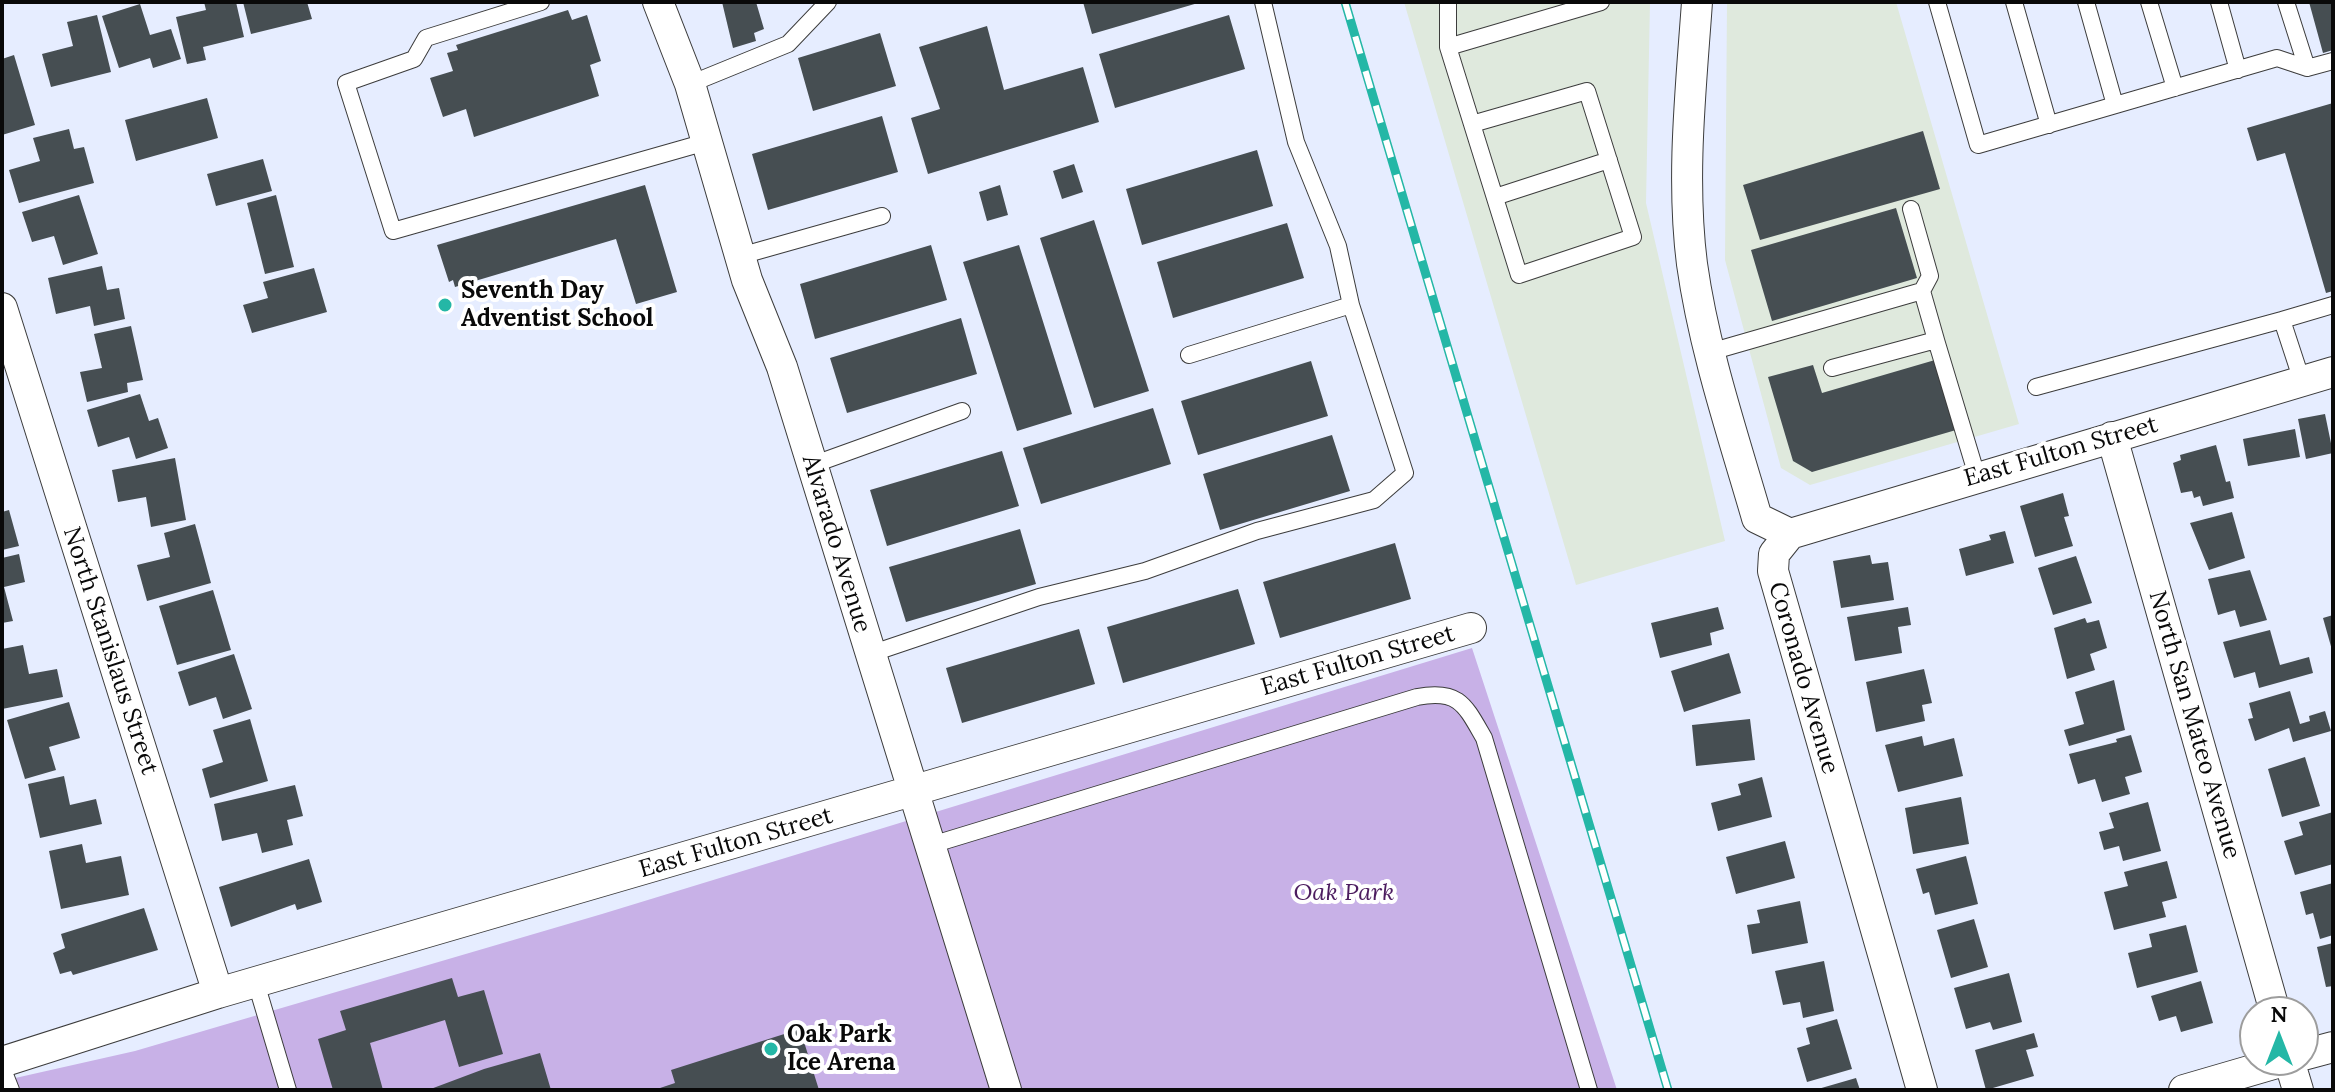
<!DOCTYPE html>
<style>
body{margin:0}
#map{position:relative;width:2335px;height:1092px;overflow:hidden;background:#e6edff;font-family:Lora,serif}
canvas{display:block}
.frame{position:absolute;inset:0;border:4px solid #090909;pointer-events:none}
.north{position:absolute;left:2239px;top:996px;width:80px;height:80px;box-sizing:border-box;background:#fff;border:2px solid #9d9d9d;border-radius:50%;rotate:0deg;font-size:22px;font-weight:700;line-height:32px;text-align:center;color:#090909}
.north::after{content:'';display:block;margin:auto;width:28px;height:36px;background:#24b7a6;clip-path:polygon(50% 0,100% 100%,50% 72%,0 100%)}
</style>
<div id="map">
<canvas width="2335" height="1092"></canvas>
<div class="frame"></div>
<div class="north">N</div>
</div>
<script>
const g = document.querySelector('canvas').getContext('2d');
g.lineJoin = 'round';
function paint(path, color) { g.fillStyle = color; g.fill(path, 'evenodd'); }
function trace(path, color, width, dash) { g.strokeStyle = color; g.lineWidth = width; g.lineCap = dash ? 'butt' : 'round'; g.setLineDash(dash || []); g.stroke(path); }
function drawText(font, color, halo, rows, align = 'center') {
  g.font = font + ' Lora,serif'; g.lineWidth = 8; g.setLineDash([]); g.textBaseline = 'middle'; g.strokeStyle = halo; g.fillStyle = color; for (const [text, x, y, turn = 0] of rows) {
    g.save(); g.translate(x, y); g.rotate((+turn || 0) * Math.PI / 180); g.textAlign = isNaN(turn) ? turn : align; if (halo) g.strokeText(text, 0, 0); g.fillText(text, 0, 0); g.restore();
  }
}
paint(new Path2D(`
 M1404 2H1650L1646 203 1725 541 1576 585Z
 M1727 2H1896L2019 424 1810 485 1781 468 1725 260Z`), '#dfe9dd');
paint(new Path2D(`
 M1472 648 1617 1090H2V1081L135 1051 602 914Z`), '#c8b1e7');
paint(new Path2D(`
 M204 2H236L244 37 203 47 206 60 187 64 176 17 206 10Z
 M243 2H307L312 19 251 34Z
 M722 2H756L764 29 754 33 756 41 733 48Z
 M1083 2H1198V3L1092 34Z
 M2309 2H2333V50L2323 53Z
 M140 4 150 35 171 29 181 59 153 68 150 58 119 68 102 16Z
 M568 10 572 20 587 15 601 61 590 65 599 96 474 137 466 109 443 117 430 78 453 71 447 53 458 50 456 45Z
 M97 15 111 72 51 87 42 54 73 46 67 22Z
 M1229 15 1245 69 1115 108 1099 54Z
 M987 26 1004 90 1083 67 1099 122 928 174 911 118 940 109 919 47Z
 M880 33 896 86 813 111 798 58Z
 M14 55 35 125 2 135V59Z
 M207 98 218 138 136 161 125 120Z
 M2333 103V291L2326 293 2285 153 2257 161 2247 128Z
 M882 116 898 172 768 210 752 154Z
 M69 129 74 149 84 147 94 183 19 203 9 170 40 161 33 138Z
 M1923 131 1940 189 1760 240 1743 185Z
 M1257 150 1273 206 1142 245 1126 189Z
 M263 159 272 191 216 206 207 174Z
 M1074 164 1083 192 1062 199 1053 171Z
 M645 185 677 292 636 304 616 239 455 287 453 280 449 282 437 245Z
 M1000 185 1008 215 987 221 979 192Z
 M79 195 98 254 63 265 54 236 32 242 22 212Z
 M276 195 294 267 265 274 247 203Z
 M1896 208 1917 278 1772 321 1751 250Z
 M1094 220 1149 391 1094 408 1040 238Z
 M1287 223 1304 278 1173 318 1157 262Z
 M931 245 947 300 815 339 800 284Z
 M1019 245 1072 414 1017 431 963 262Z
 M102 266 107 290 119 288 125 319 94 326 90 306 56 314 48 278Z
 M314 268 327 312 252 333 243 305 268 298 263 282Z
 M961 318 977 374 847 413 830 358Z
 M131 326 143 380 127 383 128 392 87 402 80 372 102 368 94 334Z
 M1935 360 1956 430 1812 472 1793 461 1768 377 1813 365 1822 393Z
 M1311 361 1328 416 1198 455 1181 401Z
 M140 394 149 421 158 418 168 448 136 459 129 437 98 447 87 410Z
 M1153 408 1171 464 1041 504 1023 448Z
 M2325 414 2333 453 2306 459 2298 419Z
 M2295 429 2300 457 2248 466 2243 439Z
 M1332 435 1350 491 1220 530 1203 474Z
 M2216 445 2226 482 2230 481 2234 498 2203 506 2200 496 2194 498 2192 491 2181 493 2173 463 2181 460 2180 455Z
 M1002 451 1019 506 887 546 870 490Z
 M175 458 186 520 151 527 146 497 118 502 112 470Z
 M2063 493 2069 516 2064 517 2073 546 2035 557 2020 506Z
 M9 510 19 546 2 550V512Z
 M2232 512 2245 558 2209 570 2190 523Z
 M195 524 211 583 147 601 137 565 170 557 164 533Z
 M1020 529 1036 584 906 622 889 567Z
 M2005 531 2014 563 1966 576 1959 549 1991 540 1989 535Z
 M1395 543 1411 599 1280 638 1263 582Z
 M19 554 25 582 4 587 13 621 2 623V558Z
 M1870 555 1872 564 1888 562 1894 600 1841 608 1833 561Z
 M2076 556 2092 603 2053 615 2038 568Z
 M2250 570 2267 620 2240 627 2235 610 2218 615 2208 579Z
 M1238 589 1255 644 1123 683 1107 627Z
 M213 590 231 650 177 665 159 606Z
 M1718 607 1724 629 1710 633 1712 645 1660 658 1651 623Z
 M1908 607 1911 625 1898 627 1902 653 1855 661 1847 617Z
 M2333 615V650H2332L2323 618Z
 M2085 618 2087 623 2099 620 2107 648 2090 654 2095 670 2067 679 2054 628Z
 M1079 629 1095 684 962 723 946 668Z
 M2270 630 2280 665 2309 657 2313 673 2259 688 2255 672 2234 678 2223 642Z
 M23 645 29 674 57 669 63 697 2 709V649Z
 M1729 653 1741 693 1684 712 1671 671Z
 M234 654 252 709 223 719 216 697 189 706 178 672Z
 M1924 669 1932 703 1922 705 1925 721 1876 732 1866 682Z
 M2114 680 2125 730 2069 746 2064 730 2084 724 2075 692Z
 M2290 691 2300 724 2310 721 2309 716 2325 711 2331 731 2293 742 2289 728 2255 741 2248 719 2253 718 2249 703Z
 M69 702 80 738 49 747 56 770 25 779 7 720Z
 M250 719 268 781 210 798 202 769 223 762 213 730Z
 M1750 719 1755 760 1696 766 1692 725Z
 M2131 735 2142 772 2125 777 2130 794 2102 802 2095 779 2078 784 2069 754 2117 742 2116 739Z
 M1922 736 1924 746 1954 738 1963 776 1898 792 1885 745Z
 M2305 757 2320 806 2282 817 2268 769Z
 M64 776 70 805 96 799 102 824 40 838 28 784Z
 M1762 777 1772 817 1718 831 1711 803 1741 795 1738 784Z
 M295 785 303 816 287 820 293 845 262 853 257 833 222 841 214 804Z
 M1961 797 1969 844 1913 854 1905 808Z
 M2148 802 2161 851 2123 861 2119 846 2104 850 2099 832 2114 828 2109 813Z
 M2333 812V864L2295 875 2284 841 2303 835 2299 822Z
 M1785 841 1795 878 1736 894 1726 857Z
 M82 844 86 863 121 856 129 895 61 909 49 851Z
 M1966 856 1978 904 1935 915 1929 892 1923 894 1916 869Z
 M309 859 322 902 297 910 295 904 231 927 219 887Z
 M2167 861 2177 898 2162 902 2166 917 2114 930 2104 892 2128 886 2124 872Z
 M2333 883V935L2320 939 2313 913 2306 915 2300 892Z
 M1800 901 1808 943 1752 954 1747 925 1760 923 1757 910Z
 M144 908 158 950 73 975 71 971 60 974 53 953 65 948 61 934Z
 M1974 919 1988 967 1951 978 1937 930Z
 M2186 925 2198 972 2137 988 2128 953 2152 947 2149 934Z
 M2333 943V986L2326 987 2317 947Z
 M1824 961 1834 1011 1803 1018 1800 1002 1783 1005 1775 971Z
 M2009 973 2022 1022 1993 1030 1990 1022 1966 1029 1954 988Z
 M452 978 458 997 484 990 503 1054 459 1067 445 1020 370 1043 383 1090H333L318 1039 346 1030 340 1011Z
 M2201 981 2213 1023 2181 1032 2176 1016 2159 1021 2151 996Z
 M1837 1019 1852 1069 1807 1082 1797 1048 1810 1044 1806 1028Z
 M800 1029 819 1090H654L675 1083 671 1070Z
 M2034 1033 2038 1047 2026 1050 2034 1076 1986 1090 1975 1050Z
 M540 1053 551 1090H428L484 1069Z
 M1856 1078 1860 1090H1818V1089Z`), '#464e52');
const service = new Path2D(`
 M541 2 426 38 414 59 346 83 393 231 706 142
 M1448 2V47L1519 275 1633 237 1587 91 1472 124
 M1937 2 1978 145 2277 58 2307 68
 M2014 2 2049 125
 M2086 2 2115 105
 M2149 2 2175 88
 M2219 2 2238 70
 M2286 2 2307 68 2333 61
 M1448 47 1601 2
 M690 84 788 44 828 2
 M1495 197 1609 160
 M1911 209 1930 276 1922 291
 M740 256 882 216
 M1936 340 1977 476
 M1710 352 1922 291 1936 340 1832 368
 M1189 355 1351 305
 M2302 381 2282 320 2333 305
 M2036 387 2282 320
 M812 465 962 411
 M870 654 1039 597 1145 571 1257 531 1374 500 1405 473 1351 305 1338 246 1296 142 1263 2
 M928 846 1417 697C1459 689 1465 705 1484 738L1589 1090
 M256 983 288 1090
 M2 1067 11 1090`);
const minor = new Path2D(`
 M658 2 690 84 747 280 782 367 1006 1090
 M1697 2C1691 88 1681 178 1692 264 1704 350 1733 435 1757 518L1790 534
 M2 308 218 993
 M2112 437 2275 1012
 M1790 534 1774 554 1773 571 1922 1090
 M1790 534 2333 372
 M2303 1055 2333 1047
 M2289 1060 2298 1090
 M2 1062 218 993 1471 628
 M2184 1090 2287 1060`);
trace(service, '#3c3c3c', 18);
trace(minor, '#3c3c3c', 32);
trace(service, '#fff', 16);
trace(minor, '#fff', 30);
const rail = new Path2D(`
 M1345 2 1668 1090`);
trace(rail, '#24b7a6', 9);
trace(rail, '#fff', 6, [18]);
for (const [x, y, r, color] of [
 [445,305,8,"#24b7a6"],
 [771,1049,8,"#24b7a6"]
]) { const dot = new Path2D(); dot.arc(x, y, r, 0, 2 * Math.PI); g.fillStyle = color; g.fill(dot); trace(dot, '#fff', 3); }
drawText('bold 24px', '#090909', '#fff', [
 ["Seventh Day",461,291],
 ["Adventist School",461,319],
 ["Oak Park",787,1035],
 ["Ice Arena",787,1063]
], 'left');
drawText('24px', '#090909', '#fff', [
 ["East Fulton Street",2061,452,-16],
 ["Alvarado Avenue",836,544,73],
 ["North Stanislaus Street",110,651,72],
 ["East Fulton Street",1358,661,-16],
 ["Coronado Avenue",1803,678,74],
 ["North San Mateo Avenue",2194,725,74],
 ["East Fulton Street",736,843,-16]
]);
drawText('italic 24px', '#4c1c5f', '#fff', [
 ["Oak Park",1344,893]
]);
</script>
